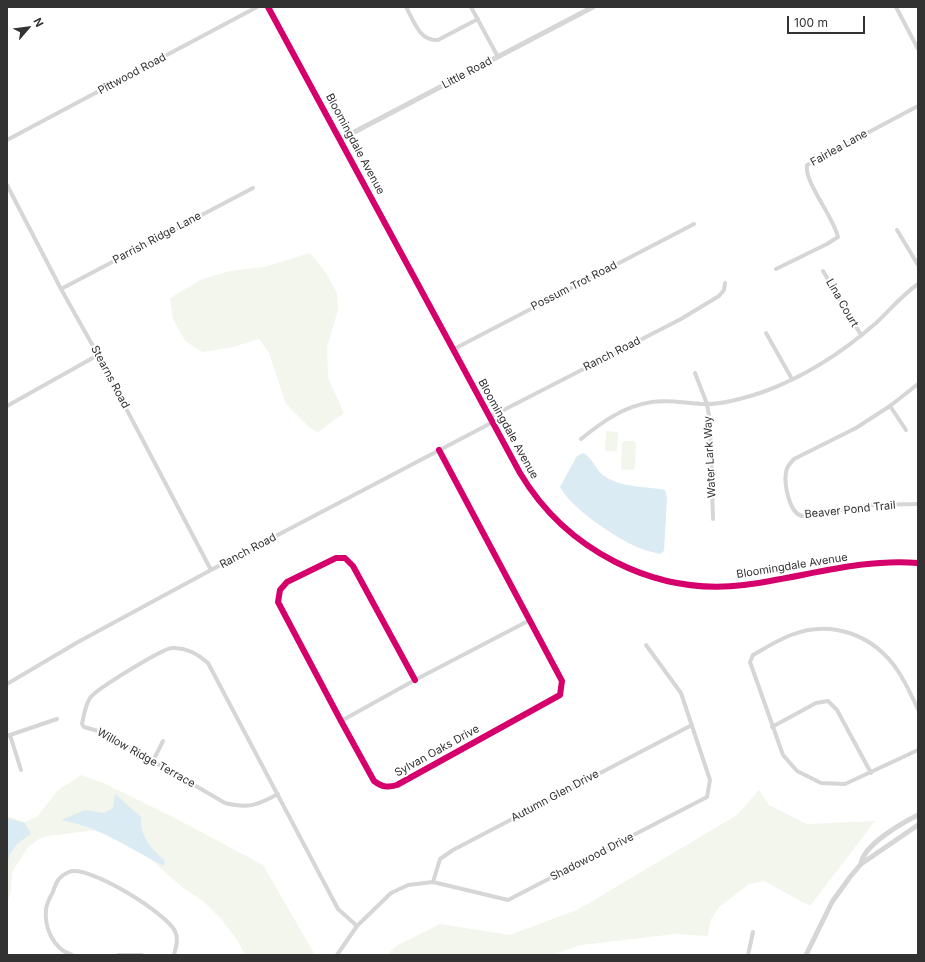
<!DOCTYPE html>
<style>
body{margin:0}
#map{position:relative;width:925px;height:962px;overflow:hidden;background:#fff;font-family:Inter,sans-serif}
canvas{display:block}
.frame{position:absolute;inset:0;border:8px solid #323232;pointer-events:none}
.north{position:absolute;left:8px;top:8px;width:40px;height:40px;-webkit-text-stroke:3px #fff;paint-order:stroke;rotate:62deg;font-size:11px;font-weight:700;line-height:16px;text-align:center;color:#323232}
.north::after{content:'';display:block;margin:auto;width:14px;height:18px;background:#323232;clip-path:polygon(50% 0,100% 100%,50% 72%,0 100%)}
.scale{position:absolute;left:787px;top:16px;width:78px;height:18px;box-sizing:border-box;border:2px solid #323232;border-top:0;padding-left:5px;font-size:12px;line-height:14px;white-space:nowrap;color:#323232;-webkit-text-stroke:3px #fff;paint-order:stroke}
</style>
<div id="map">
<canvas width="925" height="962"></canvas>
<div class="frame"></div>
<div class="north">N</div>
<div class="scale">100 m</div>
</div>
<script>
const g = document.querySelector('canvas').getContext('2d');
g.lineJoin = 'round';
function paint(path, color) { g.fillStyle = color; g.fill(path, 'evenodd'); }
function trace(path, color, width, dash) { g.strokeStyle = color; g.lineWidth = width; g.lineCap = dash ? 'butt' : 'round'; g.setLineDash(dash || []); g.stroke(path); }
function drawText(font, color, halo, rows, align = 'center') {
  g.font = font + ' Inter,sans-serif'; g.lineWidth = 4; g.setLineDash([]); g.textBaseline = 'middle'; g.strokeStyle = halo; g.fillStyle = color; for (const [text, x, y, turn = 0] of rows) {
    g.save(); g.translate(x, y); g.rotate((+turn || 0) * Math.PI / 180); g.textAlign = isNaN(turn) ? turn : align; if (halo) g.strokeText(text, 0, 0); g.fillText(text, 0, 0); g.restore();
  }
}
paint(new Path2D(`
 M310 253 326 273 337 293 338 310 327 347 328 378 344 413 318 432 310 428 286 404 269 353 259 339 233 347 202 352 185 341 173 319 170 298 200 280 230 271 264 267Z
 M606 431 618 432 617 451H605Z
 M625 441H634L636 444 635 468 633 470 621 469 622 443Z
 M81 775 103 783 171 816 263 865 315 955H245L238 941 222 920 204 902 182 887 150 859 97 830 48 836 39 839 29 846 12 872 11 891 7 904V816L24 822 37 817 58 790Z
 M759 790 769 805 807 824 875 821 810 906 764 881 749 884 719 907 710 921 708 936 675 934 581 945 552 955H387L396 946 440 924 510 935 579 909 737 815Z`), '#f2f6ed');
paint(new Path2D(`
 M583 453C593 458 594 468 603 475 620 488 645 486 665 490L667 498 664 551 660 554C652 552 644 550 637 547 615 538 570 507 560 487L577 456Z
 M115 794 141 817C140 837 151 848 164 860L165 864 162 865C130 848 97 826 61 820L85 810 104 813 113 808Z
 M7 818 25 823 31 834C16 844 11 848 7 865Z`), '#dbebf4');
trace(new Path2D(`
 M406 7C414 21 419 41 438 40L478 19
 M471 7 498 57
 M896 7 918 49
 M7 140 257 7
 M7 185 61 289 98 355 211 570
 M897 230 918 265
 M776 269 827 244 838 237C833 216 804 182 807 165L918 106
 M823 271 861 335
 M61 289 253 188
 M766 333 792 379
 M454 349 694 224
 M695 373 707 404 710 422 713 519
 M918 384 890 406 856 428 794 459C790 463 787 467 786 472 784 484 789 513 802 516L871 505 918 504
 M7 406 98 355
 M890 406 906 430
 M490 417 681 319 719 296 724 290 725 283
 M581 439C602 422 624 406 652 402 671 399 688 404 707 404 725 404 745 398 763 392 804 377 843 352 876 323 890 310 902 295 918 284
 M415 680 353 566 345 558H336L287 582 280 590 278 602 341 721 374 781C382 787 388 788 397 785L560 695 562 681 439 450
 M7 684 78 642 211 570 493 422
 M918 709C912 697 906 683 898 671 874 635 832 619 791 635 778 640 765 648 753 655L750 662 783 755 797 771 821 783 845 784 918 750
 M341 721 415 680 530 620
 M772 727 816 703 828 701 837 710 871 773
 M10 735 21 770
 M7 736 57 719
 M153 761 163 741
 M278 794C258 805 248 809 225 803L105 733 84 727 82 724C84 715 85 706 90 698 96 689 162 649 172 648 186 647 198 654 208 663L338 909 357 926
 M433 882 440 859 453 850 692 725
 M72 955C53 949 44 927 46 909 47 903 50 897 53 892 56 882 59 876 69 872 88 864 166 913 175 931 179 939 176 947 174 955
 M118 955H142
 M337 955 357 926 391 893 408 885 433 882 508 900 707 797 710 780 681 693 646 645
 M748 955 753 932`), '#d6d6d6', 4);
trace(new Path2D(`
 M268 7 520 473C566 550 654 596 744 585 802 578 859 558 918 563
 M341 139 593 7
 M861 864C863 845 902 823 918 815
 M806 955 832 902 850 877 861 864 918 825`), '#d6d6d6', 5);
trace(new Path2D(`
 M268 7 520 473C566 550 654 596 744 585 802 578 859 558 918 563
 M415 680 353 566 345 558H336L287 582 280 590 278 602 341 721 374 781C382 787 388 788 397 785L560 695 562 681 439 450`), '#d6006c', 6);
drawText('11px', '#323232', '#fff', [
 ["Little Road",467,73,-28],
 ["Pittwood Road",132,74,-28],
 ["Bloomingdale Avenue",355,144,62],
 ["Fairlea Lane",839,148,-29],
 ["Parrish Ridge Lane",157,238,-28],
 ["Possum Trot Road",574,286,-27],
 ["Lina Court",842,303,60],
 ["Ranch Road",612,354,-27],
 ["Stearns Road",110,377,62],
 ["Bloomingdale Avenue",508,429,61],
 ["Water Lark Way",710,457,-93],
 ["Beaver Pond Trail",850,510,-6],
 ["Ranch Road",248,551,-28],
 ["Bloomingdale Avenue",792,566,-9],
 ["Sylvan Oaks Drive",437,751,-29],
 ["Willow Ridge Terrace",146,758,29],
 ["Autumn Glen Drive",555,796,-28],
 ["Shadowood Drive",592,857,-27]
]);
</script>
